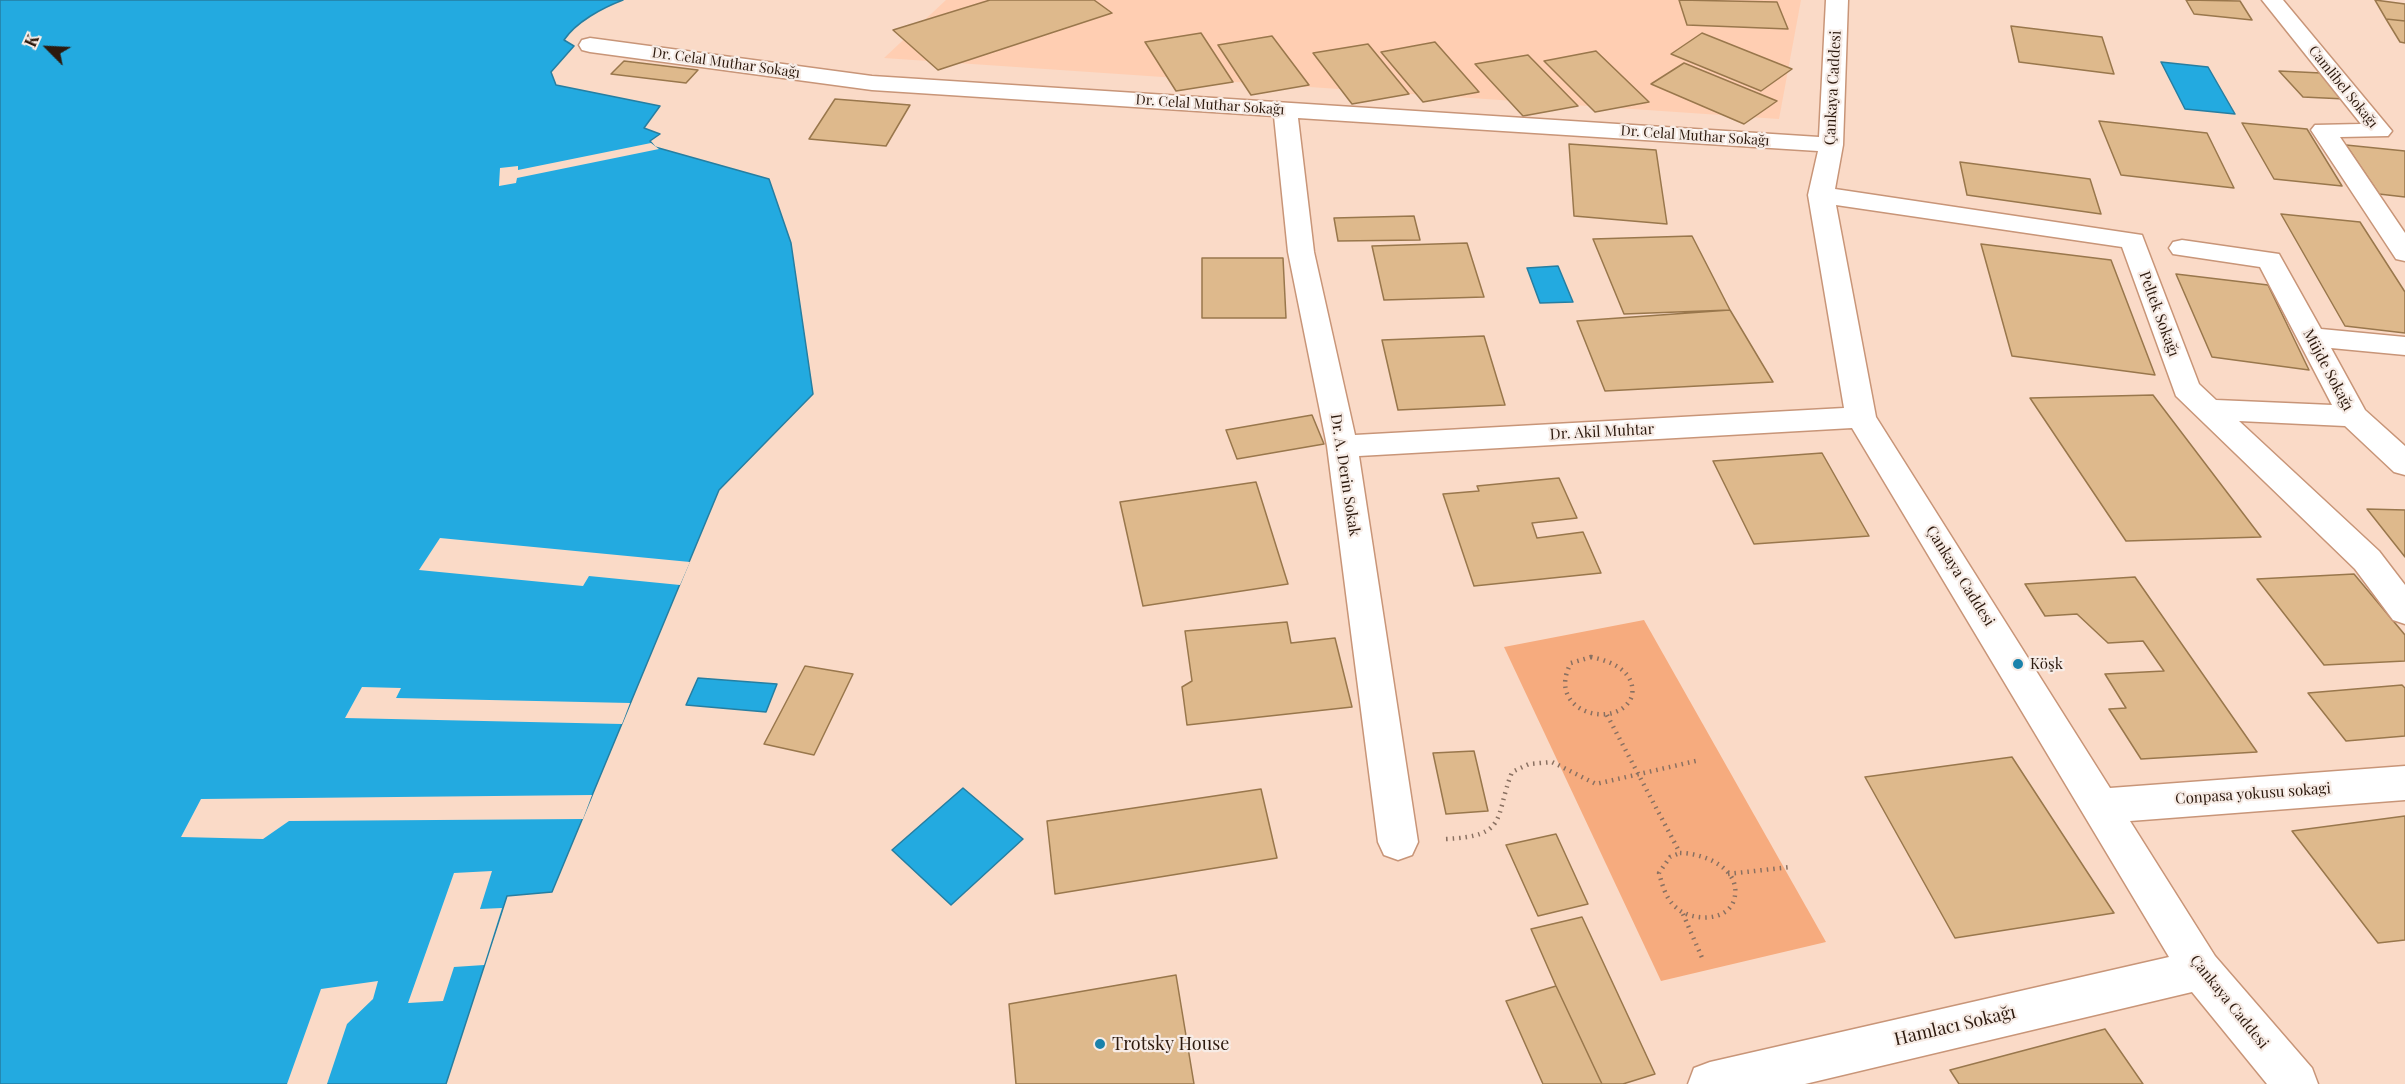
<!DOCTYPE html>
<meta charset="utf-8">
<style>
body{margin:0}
#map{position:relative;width:2405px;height:1084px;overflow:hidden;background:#fadac7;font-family:"Playfair Display",serif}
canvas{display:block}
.north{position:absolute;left:18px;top:18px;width:60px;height:60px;-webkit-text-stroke:4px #f7ece6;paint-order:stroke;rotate:294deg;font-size:16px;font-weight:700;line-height:24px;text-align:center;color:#2c190d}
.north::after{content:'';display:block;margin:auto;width:21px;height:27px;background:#2c190d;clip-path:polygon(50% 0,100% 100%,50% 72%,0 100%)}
</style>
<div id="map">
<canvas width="2405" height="1084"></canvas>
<div class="north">K</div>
</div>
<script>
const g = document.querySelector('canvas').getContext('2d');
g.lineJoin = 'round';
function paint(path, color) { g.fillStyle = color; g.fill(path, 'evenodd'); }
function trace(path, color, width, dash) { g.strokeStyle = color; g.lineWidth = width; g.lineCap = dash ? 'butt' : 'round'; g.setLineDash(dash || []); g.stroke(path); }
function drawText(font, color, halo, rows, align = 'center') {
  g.font = font + ' "Playfair Display",serif'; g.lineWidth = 4.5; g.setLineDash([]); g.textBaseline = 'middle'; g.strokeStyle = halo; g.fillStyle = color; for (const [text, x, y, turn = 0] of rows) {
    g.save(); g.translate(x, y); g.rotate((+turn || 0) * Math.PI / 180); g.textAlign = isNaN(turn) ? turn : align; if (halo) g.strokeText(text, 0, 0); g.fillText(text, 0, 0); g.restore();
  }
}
paint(new Path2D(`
 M946 0H1801L1779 119 884 58Z`), '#ffceb2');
paint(new Path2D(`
 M1644 620 1826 942 1661 981 1504 647Z`), '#f6ab7e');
const water = new Path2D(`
 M0 0H623C602 8 576 22 564 40L574 46 551 72 556 85 660 106 644 128 660 134 650 141 655 147 769 179 791 243 813 394 719 490 552 892 507 896 446 1084H0Z
 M2161 62 2208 67 2235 114 2185 109Z
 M1558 266 1573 302 1540 303 1527 268Z
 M698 678 777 684 766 712 686 705Z
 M963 788 1023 839 951 905 892 850Z`);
paint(water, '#23aae0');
trace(water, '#267ea1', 1.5);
paint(new Path2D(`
 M651 143 659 149 517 178 516 183 499 186 500 168 518 166V170Z
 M440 538 690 562 680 585 589 576 583 586 419 570Z
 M362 687 401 688 396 698 630 703 622 724 345 718Z
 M592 795 583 819 289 821 263 839 181 837 201 799Z
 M492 871 480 909 502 908 484 965 454 967 443 1001 408 1003 454 873Z
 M378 981 373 999 347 1024 327 1084H287L321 989Z`), '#fadac7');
const building = new Path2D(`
 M990 0H1094L1112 13 938 70 893 30Z
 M1679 0 1777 2 1788 29 1687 25Z
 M2186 0 2240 1 2252 20 2194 14Z
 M2375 0 2405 4V21L2386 19Z
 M2386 19 2405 21V43L2400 42Z
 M2011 26 2102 37 2114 74 2019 62Z
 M1201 33 1233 82 1176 91 1145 42Z
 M1702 33 1792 69 1761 91 1671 54Z
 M1272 36 1309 85 1251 95 1218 45Z
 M1435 42 1479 92 1423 102 1381 52Z
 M1368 44 1409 94 1352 104 1313 53Z
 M1596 51 1649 102 1595 112 1544 61Z
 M1528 55 1578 106 1523 116 1475 64Z
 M624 61 698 70 686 83 611 74Z
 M1684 63 1777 101 1744 124 1651 84Z
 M2279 71 2321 73 2345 99 2303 97Z
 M835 99 910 105 886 146 809 139Z
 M2099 121 2207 133 2234 188 2121 175Z
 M2242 123 2307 129 2342 186 2274 179Z
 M1569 144 1656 150 1667 224 1574 216Z
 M2346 145 2405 151V197L2379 194Z
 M1960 162 2090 179 2101 214 1967 195Z
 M2281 214 2360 222 2405 292V333L2345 326Z
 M1414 216 1420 240 1338 241 1334 218Z
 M1692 236 1730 310 1624 314 1593 239Z
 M1467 243 1484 297 1384 300 1372 246Z
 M1981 244 2111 260 2155 375 2012 356Z
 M1202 258H1283L1286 318H1202Z
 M2176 274 2268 285 2309 370 2212 357Z
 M1730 310 1773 382 1605 391 1577 321Z
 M1484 336 1505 405 1398 410 1382 340Z
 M2153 395 2261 537 2126 541 2030 398Z
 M1312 415 1324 444 1237 459 1226 430Z
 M1822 453 1869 536 1754 544 1713 461Z
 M1559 478 1577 518 1532 523 1537 538 1583 532 1601 573 1474 586 1443 494 1479 491 1477 486Z
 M1256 482 1288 584 1143 606 1120 502Z
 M2367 509 2405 510V557Z
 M2354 574 2405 635V661L2324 665 2257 579Z
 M2135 577 2257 752 2141 759 2109 709 2126 708 2105 674 2164 671 2143 641 2108 643 2077 614 2045 616 2025 584Z
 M1287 622 1291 643 1335 638 1352 707 1187 725 1182 687 1192 681 1185 631Z
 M805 666 853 674 814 755 764 744Z
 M2402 685 2405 688V736L2346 741 2308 693Z
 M1474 751 1488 811 1446 814 1433 753Z
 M2012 757 2114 913 1955 938 1865 777Z
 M1261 789 1277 858 1055 894 1047 821Z
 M2405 816V940L2378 943 2292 831Z
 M1556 834 1588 904 1538 916 1506 845Z
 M1582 917 1655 1074 1623 1084H1602L1556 986 1531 929Z
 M1176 975 1194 1084H1016L1009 1004Z
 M1556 986 1602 1084H1543L1506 1001Z
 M2105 1029 2143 1084H1959L1950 1070Z`);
paint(building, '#deb98c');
trace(building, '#99774c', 1.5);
const minor = new Path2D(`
 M1826 0H1848L1843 145 1835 189 2142 235 2199 384 2216 400 2332 405 2260 267 2173 254 2169 248 2173 242 2182 240 2279 254 2321 329 2405 337V355L2331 348 2365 410 2405 446V475L2394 472 2345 426 2239 421 2379 551 2405 585V624L2393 620 2355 569 2176 396 2122 247 1836 205 1876 417 2110 788 2405 766V800L2130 821 2215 956 2312 1068 2318 1084H2267L2192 992 1805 1084H1688L1694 1068 1710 1062 2169 957 1852 428 1359 456 1418 842 1412 855 1398 860 1384 855 1378 842 1327 446 1288 252 1274 116 872 90 590 52 582 50 579 45 582 40 590 38 872 76 1819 137ZM1298 118 1818 151 1808 195 1844 408 1355 435 1314 252Z
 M2262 0H2283L2392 131 2388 136 2340 137 2405 233V261L2396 259 2311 130 2315 125 2361 124Z`);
trace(minor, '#c89578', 3);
trace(new Path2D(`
 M1591 657C1611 661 1636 671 1632 696 1618 732 1544 712 1571 663Z
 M1607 715 1680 853
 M1446 839C1509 836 1494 818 1512 772L1529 764 1552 762 1596 784 1700 760
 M1680 853C1704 853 1743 869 1734 900 1727 922 1692 921 1678 909 1666 900 1663 887 1659 873L1670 857Z
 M1728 874 1790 867
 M1683 914 1703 960`), '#897061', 4.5, [1.5, 5]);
paint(minor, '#fff');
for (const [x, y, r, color] of [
 [2018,664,6,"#1a82ab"],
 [1100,1044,6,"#1a82ab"]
]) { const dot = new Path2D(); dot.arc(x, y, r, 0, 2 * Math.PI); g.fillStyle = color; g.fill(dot); trace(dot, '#f7ece6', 2); }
drawText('14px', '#2c190d', '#f7ece6', [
 ["Dr. Celal Muthar Sokağı",726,63,8],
 ["Camlibel Sokağı",2343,87,51],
 ["Dr. Celal Muthar Sokağı",1210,105,4],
 ["Dr. Celal Muthar Sokağı",1695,136,4]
]);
drawText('15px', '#2c190d', '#f7ece6', [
 ["Çankaya Caddesi",1833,88,-87],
 ["Peltek Sokağı",2159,314,70],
 ["Müjde Sokağı",2328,370,62],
 ["Dr. Akil Muhtar",1602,432,-3],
 ["Dr. A. Derin Sokak",1345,475,81],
 ["Çankaya Caddesi",1960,576,58],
 ["Conpasa yokusu sokagi",2253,794,-4],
 ["Çankaya Caddesi",2229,1002,51]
]);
drawText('15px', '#2c190d', '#f7ece6', [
 ["Köşk",2030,664]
], 'left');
drawText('18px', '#2c190d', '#f7ece6', [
 ["Hamlacı Sokağı",1955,1026,-13]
]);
drawText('18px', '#2c190d', '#f7ece6', [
 ["Trotsky House",1112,1044]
], 'left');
</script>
